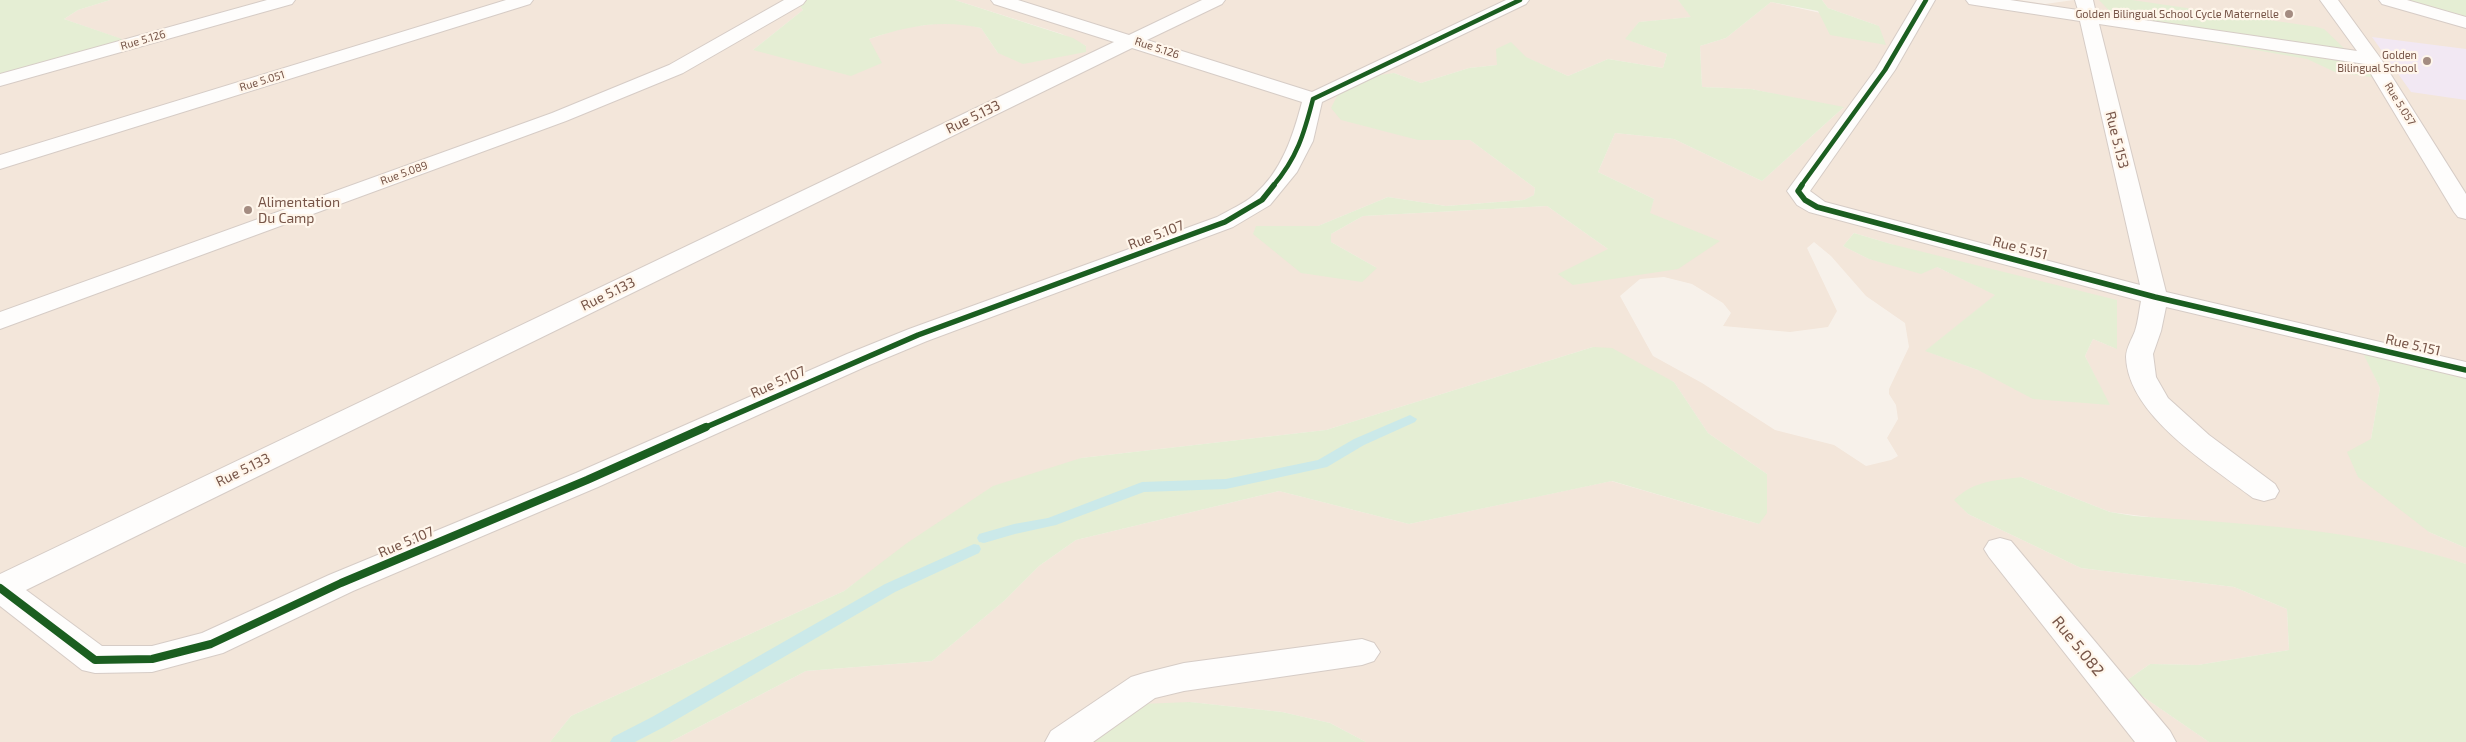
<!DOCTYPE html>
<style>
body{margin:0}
canvas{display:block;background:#f7f1ea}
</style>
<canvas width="2466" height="742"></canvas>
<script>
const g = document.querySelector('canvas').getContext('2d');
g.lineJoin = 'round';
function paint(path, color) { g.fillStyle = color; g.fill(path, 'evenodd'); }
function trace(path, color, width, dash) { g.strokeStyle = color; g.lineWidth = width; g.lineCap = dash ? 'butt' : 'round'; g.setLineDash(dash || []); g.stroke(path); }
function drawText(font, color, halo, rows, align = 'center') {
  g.font = font + ' "Exo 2",sans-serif'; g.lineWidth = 4.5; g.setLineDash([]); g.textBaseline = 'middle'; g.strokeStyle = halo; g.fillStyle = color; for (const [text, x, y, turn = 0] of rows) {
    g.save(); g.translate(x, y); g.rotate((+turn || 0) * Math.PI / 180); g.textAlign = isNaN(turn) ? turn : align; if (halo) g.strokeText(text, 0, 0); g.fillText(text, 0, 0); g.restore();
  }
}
paint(new Path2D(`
 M110 0H795L803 10 753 50 869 39 902 28 942 23H959L981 28 998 53 1086 46 1062 34 955 0H1678L1692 17 1639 22 1626 39 1667 54 1663 68 1608 59 1568 76 1525 57 1497 65 1469 68 1421 83 1394 73 1370 78 1418 140H1470L1535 188 1534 195 1524 200 1446 206 1388 197 1318 226H1257L1377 268 1331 242V234L1363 216 1547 206 1608 249 1719 241 1649 213 1654 199 1598 172 1615 133 1674 139 1762 181 1843 108 1751 89 1702 87 1700 46 1726 38 1771 2 1879 26 1828 8 1822 0H2020L2045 4 2074 0H2400L2466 16V363L2459 360 2362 349 2380 388 2371 439 2429 532 2466 548V564L2425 552 2110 512 2021 477 1955 500 1968 514 2081 568 2234 587 2287 609 2289 650 2198 665 2150 664 2123 683 2209 742H1366L1330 723 1282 712 1190 702 1080 742H670L806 671 932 661 1004 601 1039 566 1076 540 1279 491 1409 524 1611 481 1759 524 1767 474 1708 433 1674 382 1593 347 1326 430 1081 458 870 572 844 591 571 716 550 742H0V78L127 41 64 19 78 10ZM1854 233 1891 244 2117 349 2093 339 2085 356 2109 405 1978 370 1926 351 1996 295 1937 267 1869 259 1843 246ZM1814 242 1831 256 1866 296 1905 323 1909 347 1889 389V394L1896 405 1898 419 1887 438 1898 456 1891 460 1866 466 1834 445 1775 430 1702 383 1653 356 1620 296 1640 279 1664 277 1692 284 1723 303 1731 313 1723 326 1790 332 1828 327 1837 311 1807 248Z`), '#f3e6da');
paint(new Path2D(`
 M2372 37 2466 49V100L2411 92Z`), '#f2e8f3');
paint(new Path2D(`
 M0 0H110L78 10 64 19 128 41 0 78Z
 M795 0H955L1073 38 1086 46V52L1023 64 998 53 981 28C941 19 907 26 869 39L882 63 851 76 753 50 803 10Z
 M1678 0H1822L1828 8 1879 26 1886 45 1830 35 1818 11 1771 2 1726 38 1700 46 1702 87 1751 89 1844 107 1762 181 1674 139 1615 133 1598 172 1654 199 1650 213 1720 241 1678 269 1573 285 1558 274 1608 249 1547 206 1363 216 1331 234V242L1377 268 1362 282 1301 273 1253 234 1256 226H1318L1388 197 1446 206 1524 200 1534 195 1535 188 1470 140H1418L1341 120 1331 108 1340 90 1380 75 1394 73 1421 83 1469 68 1497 65 1496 49 1511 42 1526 57 1568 76 1608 59 1663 68 1667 54 1625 39 1639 22 1691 17Z
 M2099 0H2132L2317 27 2324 29 2347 51 2323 56 2365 67 2377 76V78L2335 72 2307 59 2125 27Z
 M2400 0H2466V16Z
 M1854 233 1891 244 2117 300V349L2093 339 2085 356 2110 405 2033 399 1978 370 1925 351 1995 295 1937 267 1921 274 1869 259 1843 246Z
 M1593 347 1612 348 1674 382 1708 433 1767 474V513L1759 524 1612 481 1409 524 1279 491 1076 540 1039 566 1004 601 932 661 806 671 670 742H550L571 716 844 591 907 543 993 486 1081 458 1326 430Z
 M2361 349 2459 360 2466 363V548L2429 532 2358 477 2347 452 2371 439 2380 388Z
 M2021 477 2110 512 2134 516C2246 524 2359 528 2466 564V742H2209L2123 683 2150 664 2198 665 2289 650 2287 609 2234 587 2081 568 1968 514 1954 500C1975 480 1994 481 2021 477Z
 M1190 702 1282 712 1330 723 1366 742H1080L1116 705Z`), '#e5eed4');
paint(new Path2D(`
 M1410 415 1417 419 1415 422 1364 445 1327 467 1226 489 1144 492 1056 525 1015 534 984 543 979 542 977 538 979 534 1014 524 1048 518 1142 482 1226 479 1318 460 1354 439Z
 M974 544 979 545 981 549 979 553 895 592 664 727 635 742H610L613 737 652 717 885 584Z`), '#cbe9e9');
const minor = new Path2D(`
 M267 0H295L292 4 0 86V74Z
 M506 0H533L530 4 0 169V155Z
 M784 0H806L803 4 683 73 566 121 0 329V312L552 113 669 65Z
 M991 0H1018L1129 35 1202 0H1225L1222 4 1147 40 1312 92 1506 0H1529L1526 4 1322 102 1313 141 1297 172 1270 205 1233 227 927 341 867 366 598 487 353 591 223 653 152 672 95 673 82 670 0 606V574L1114 42 994 4ZM1132 48 1302 102C1293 136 1282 171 1254 195 1244 204 1229 210 1217 217L909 329 847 354 576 473 329 575 202 633 152 646H102L26 590Z
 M1917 0H1935L1895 70 1810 191 1825 202 2140 285 2080 21 1975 5 1969 4 1966 0H2010L2078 10 2075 0H2093L2096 13 2357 51 2320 0H2338L2381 59 2466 194V219L2458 217 2454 212 2365 64 2099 24 2166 292 2466 362V378L2166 307 2161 331 2153 354 2156 377 2168 398 2209 435 2275 484 2279 491 2275 498 2264 501 2253 498C2210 465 2128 416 2126 357 2126 348 2132 339 2135 331 2138 322 2139 311 2141 301L1809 212 1797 205 1787 191 1876 69Z
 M2379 0H2407L2466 17V28L2382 4Z
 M2000 538 2011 541 2170 731 2176 742H2135L1989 557 1984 549 1989 541Z
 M1362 639 1374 643 1380 652 1374 661 1362 665 1184 691 1155 698 1093 742H1045L1051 731 1131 677 1144 673 1184 663Z`);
trace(minor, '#d6ccc6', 2);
paint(minor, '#fefdfc');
trace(new Path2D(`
 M1273 186C1297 158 1304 134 1313 99L1520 0
 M1801 186 1885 70 1926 0`), '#1b5e20', 4.5);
trace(new Path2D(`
 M1802 185 1798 191 1805 200 1817 207 2155 297 2466 370
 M704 428 918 335 1225 222 1262 200 1274 185`), '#1b5e20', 5.5);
trace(new Path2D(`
 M0 588 95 660 152 659 211 644 341 583 587 480 706 427`), '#1b5e20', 8);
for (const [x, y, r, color] of [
 [2289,14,5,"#a48c81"],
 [2427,61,5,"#a48c81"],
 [248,210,5,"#a48c81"]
]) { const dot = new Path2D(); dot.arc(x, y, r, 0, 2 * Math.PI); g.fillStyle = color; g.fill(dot); trace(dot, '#fff6eb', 2); }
drawText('11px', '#775548', '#fff6eb', [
 ["Golden Bilingual School Cycle Maternelle",2279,14],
 ["Golden",2417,55],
 ["Bilingual School",2417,68]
], 'right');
drawText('11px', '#775548', '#fff6eb', [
 ["Rue 5.126",143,40,-16],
 ["Rue 5.126",1157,48,18],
 ["Rue 5.051",262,81,-17],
 ["Rue 5.057",2400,104,58],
 ["Rue 5.089",404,173,-20]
]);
drawText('14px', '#775548', '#fff6eb', [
 ["Rue 5.133",973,117,-26],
 ["Rue 5.153",2117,140,76],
 ["Rue 5.107",1156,235,-21],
 ["Rue 5.151",2020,248,15],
 ["Rue 5.133",608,294,-26],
 ["Rue 5.151",2413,345,13],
 ["Rue 5.107",778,382,-24],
 ["Rue 5.133",243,470,-26],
 ["Rue 5.107",406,542,-23]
]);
drawText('14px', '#775548', '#fff6eb', [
 ["Alimentation",258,202],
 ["Du Camp",258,218]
], 'left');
drawText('16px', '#775548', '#fff6eb', [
 ["Rue 5.082",2078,646,51]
]);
</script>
